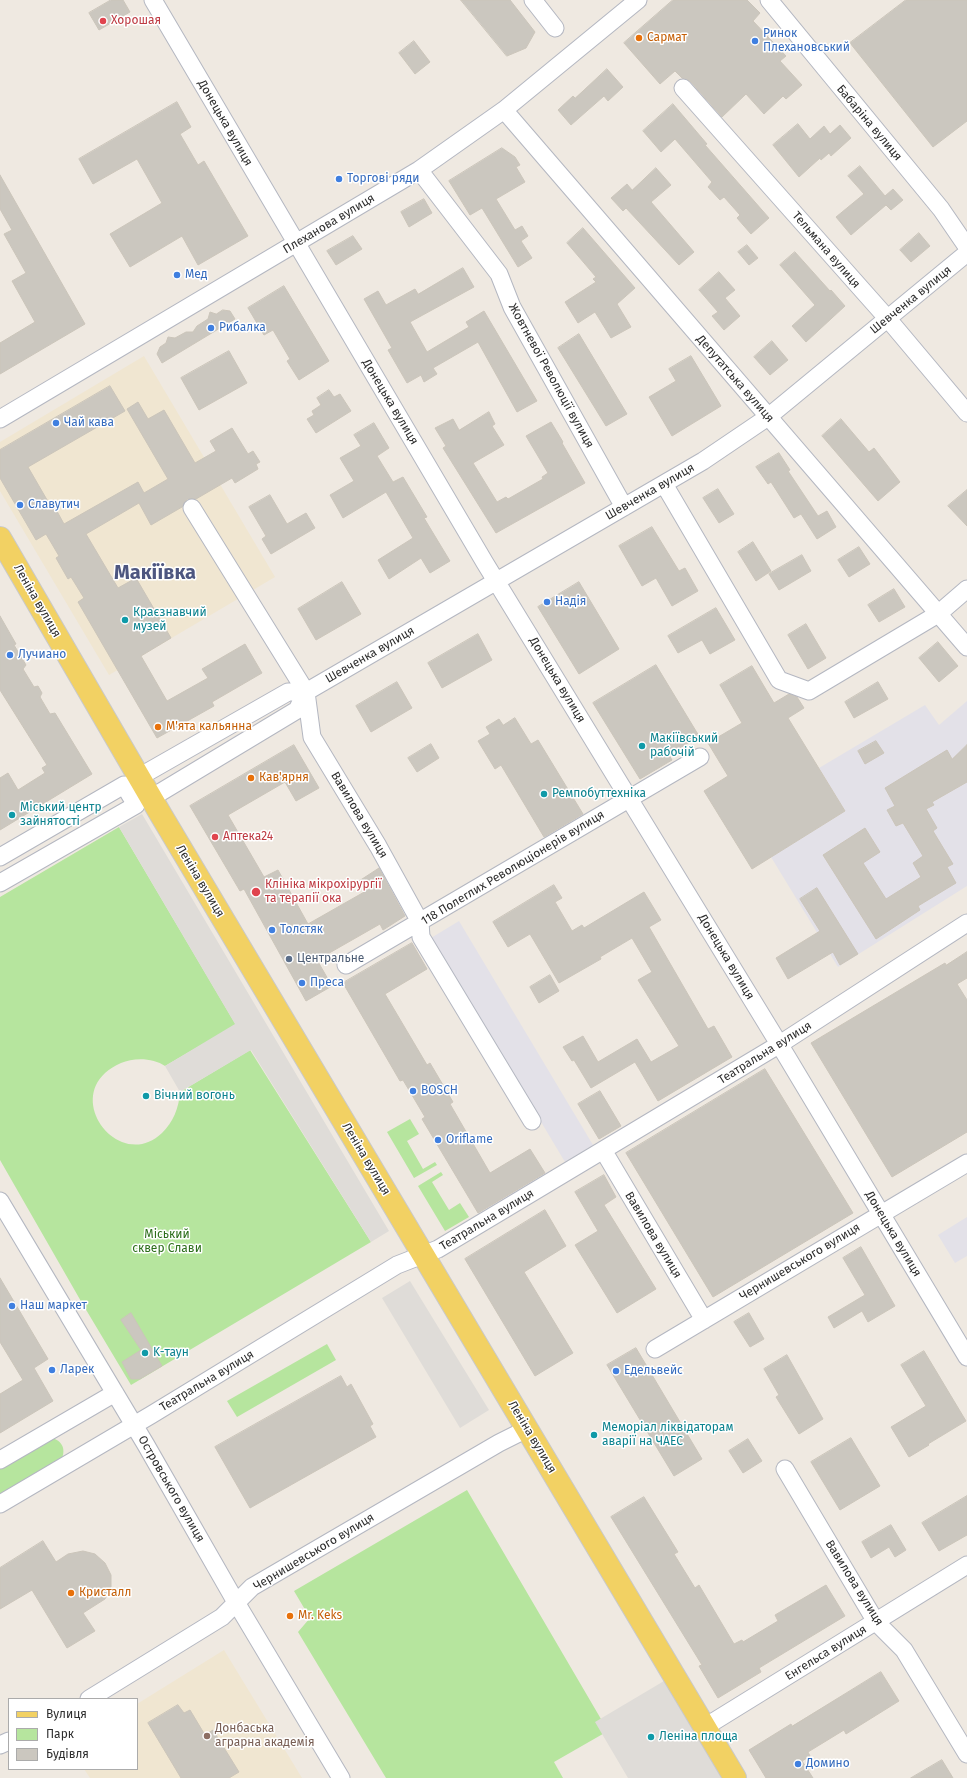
<!DOCTYPE html>
<meta charset="utf-8">
<style>
body{margin:0}
#map{position:relative;width:967px;height:1778px;overflow:hidden;background:#efe9e1;font-family:"Fira Sans",sans-serif}
canvas{display:block}
.legend{position:absolute;left:8px;top:1698px;width:130px;height:72px;box-sizing:border-box;background:#fff;border:1px solid #ababab;margin:0;padding:5px 7px;list-style:none;font-size:12px;color:#2e2e2e}
.legend li{display:flex;align-items:center;gap:8px;height:20px}
.legend b{width:20px;border:1px solid #ababab}
</style>
<div id="map">
<canvas width="967" height="1778"></canvas>
<ul class="legend">
<li><b style="height:5px;background:#f2d163"></b>Вулиця</li>
<li><b style="height:11px;background:#b6e59e"></b>Парк</li>
<li><b style="height:11px;background:#cbc7bf"></b>Будівля</li>
</ul>
</div>
<script>
const g = document.querySelector('canvas').getContext('2d');
g.lineJoin = 'round';
function paint(path, color) { g.fillStyle = color; g.fill(path, 'evenodd'); }
function trace(path, color, width, dash) { g.strokeStyle = color; g.lineWidth = width; g.lineCap = dash ? 'butt' : 'round'; g.setLineDash(dash || []); g.stroke(path); }
function drawText(font, color, halo, rows, align = 'center') {
  g.font = font + ' "Fira Sans",sans-serif'; g.lineWidth = 3; g.setLineDash([]); g.textBaseline = 'middle'; g.strokeStyle = halo; g.fillStyle = color; for (const [text, x, y, turn = 0] of rows) {
    g.save(); g.translate(x, y); g.rotate((+turn || 0) * Math.PI / 180); g.textAlign = isNaN(turn) ? turn : align; if (halo) g.strokeText(text, 0, 0); g.fillText(text, 0, 0); g.restore();
  }
}
paint(new Path2D(`
 M967 701V886L838 967 771 857 845 811 819 768 925 705 939 725Z
 M459 921 593 1145 565 1162 431 938Z
 M967 1217V1256L955 1263 938 1235Z`), '#e3e1e8');
paint(new Path2D(`
 M144 356 275 577 109 675 0 491V442Z
 M224 1650 302 1778H90L84 1769H137V1704Z`), '#f0e6d1');
paint(new Path2D(`
 M119 827 236 1025 165 1066C154 1058 134 1057 121 1063 56 1091 118 1175 162 1133 173 1122 179 1108 180 1092L250 1050 371 1242 131 1385 82 1303 0 1160V897Z
 M410 1119 419 1134 407 1141 423 1169 435 1162 437 1165 414 1178 387 1132Z
 M441 1172 443 1175 432 1182 449 1210 460 1203 469 1217 445 1231 418 1186Z
 M327 1344 336 1360 237 1417 227 1401Z
 M47 1437C62 1439 67 1448 61 1461L0 1498V1465Z
 M467 1490 608 1731 554 1762 563 1778H386L298 1632 310 1618 294 1591Z`), '#b6e59e');
paint(new Path2D(`
 M142 814 389 1231 371 1242 251 1050 180 1092 165 1066 235 1024 119 827Z
 M410 1281 489 1410 460 1428 382 1298Z
 M664 1681 723 1778H628L595 1722Z`), '#dfdcd8');
const building = new Path2D(`
 M111 0H123L130 12 99 30 89 13Z
 M461 0H510L535 32 526 48 507 56Z
 M673 0H747L760 13 753 21 786 56 780 61 802 85 786 99 783 96 764 114 746 94 722 117 690 81 682 78 675 71 660 84 624 43Z
 M906 0H967V121L933 147 850 43Z
 M414 41 430 62 415 74 399 53Z
 M607 69 623 87 608 101 604 96 571 125 558 110 573 96 575 98Z
 M177 102 191 127 180 134 198 165 204 161 248 236 198 265 182 236 130 267 110 234 162 203 137 159 93 184 79 159Z
 M673 104 707 144 705 145 769 218 751 234 737 218 740 215 724 197 720 200 708 187 712 182 675 139 661 152 643 131Z
 M798 124 810 139 824 126 830 134 840 125 851 138 831 156 829 153 821 160 820 158 799 177 773 145Z
 M502 148 515 157 520 165 516 167 525 182 496 199 515 230 522 226 528 236 521 241 532 258 518 267 482 208 470 215 449 181Z
 M860 166 885 196 893 189 903 200 891 210 886 205 851 235 836 217 864 194 848 176Z
 M656 168 671 185 651 202 694 252 679 265 626 208 623 211 611 198 627 184 632 190Z
 M0 175 85 324 0 374V343L35 322 12 281 26 273 4 234 12 230 0 209Z
 M424 199 432 213 409 227 401 212Z
 M583 228 635 288 617 304 631 327 611 338 595 312 578 323 565 302 596 282 593 279 596 277 567 243Z
 M919 233 930 246 911 262 900 250Z
 M353 236 362 249 336 265 327 251Z
 M747 245 758 258 749 265 738 252Z
 M795 252 830 291 831 290 845 306 806 342 792 326 815 305 780 265Z
 M463 268 474 287 410 322 427 352 469 327 466 322 484 311 537 401 517 412 478 342 433 368 437 374 424 382 421 375 407 383 388 350 392 348 364 299 378 291 386 305 415 289 418 294Z
 M719 272 735 290 725 298 740 316 724 330 712 316 718 312 699 290Z
 M284 286 329 361 299 380 287 361 290 359 273 330 264 335 248 308Z
 M223 310 230 311 235 319 162 363 157 354 160 347 166 343 168 337 175 338 186 332H193L197 326 208 319 210 312 216 314Z
 M579 334 627 414 606 426 558 348Z
 M772 341 788 360 770 375 754 357Z
 M229 351 247 383 199 410 181 378Z
 M691 356 721 406 672 436 649 397 676 381 669 369Z
 M110 386 125 411 28 467 50 505 53 504 64 524 138 482 144 493 168 479 127 409 138 402 148 419 164 410 195 463 216 451 210 441 232 428 248 454 253 451 260 462 256 464 258 469 235 483 232 478 196 499H187L182 507 151 525 139 503 86 534 118 588 136 578 171 638 141 656 167 701 208 678 202 669 245 644 262 673 212 702 214 706 157 738 78 602 84 598 71 577 68 579 56 558 59 556 46 534 36 540 0 478V450Z
 M329 390 334 397 340 394 351 411 316 433 307 419 314 415 312 411 321 405 317 398Z
 M489 412 495 424 492 426 504 445 473 463 497 502 506 497 508 499 543 479 542 477 548 473 526 436 551 422 563 442 562 443 585 483 496 533 443 448 446 446 435 428 453 419 459 430Z
 M841 419 869 452 874 448 900 482 878 501 822 436Z
 M374 423 389 448 377 456 393 482 403 477 427 517 424 518 450 561 430 573 421 558 389 579 378 560 413 538 386 492 343 518 330 495 354 481 340 458 361 446 354 435Z
 M779 453 790 470 788 471 818 516 827 511 836 527 817 539 801 514 794 518 771 482 768 484 756 467Z
 M718 489 734 514 719 523 703 498Z
 M967 490V526L948 506Z
 M270 495 287 524 306 513 315 528 271 554 262 539 266 536 249 507Z
 M652 527 679 571 685 568 698 591 672 606 656 578 642 586 619 546Z
 M753 542 771 571 756 581 738 552Z
 M859 547 870 564 849 577 838 560Z
 M802 555 811 571 779 590 769 574Z
 M342 582 361 614 316 640 298 609Z
 M579 582 619 649 579 674 538 607Z
 M894 589 905 607 879 622 868 605Z
 M716 608 735 640 710 654 702 640 678 653 668 636Z
 M0 616 16 644 14 645 26 665 23 669 34 687 38 686 42 693 40 697 50 714 55 713 92 774 0 830V778L8 773 18 790 45 773 42 768 47 765 0 690Z
 M806 624 826 658 808 669 788 635Z
 M478 634 492 660 442 688 428 663Z
 M938 642 958 666 939 682 919 658Z
 M656 665 699 736 669 755 672 760 640 779 593 703Z
 M752 666 774 703 789 694 797 697 804 708 788 718 845 811 752 869 704 791 728 776 708 743 742 723 720 685Z
 M397 682 412 708 371 732 356 706Z
 M878 682 888 699 854 718 845 702Z
 M515 718 531 744 538 740 583 814 544 837 501 765 495 769 478 741 490 734 486 727 499 719 503 725Z
 M876 741 884 753 865 764 858 751Z
 M431 744 439 758 417 772 408 758Z
 M294 745 319 788 296 801 285 782 228 815 264 877 278 870 308 924 366 891 359 881 379 868 405 916 383 930 380 924 317 960 332 986 306 1001 244 889 240 891 190 806Z
 M967 745V782L932 802 934 805 926 809 937 828 933 831 953 864 947 867 956 883 918 906 920 910 876 939 823 855 865 828 880 852 863 863 886 899 921 877 913 863 923 856 903 823 896 826 887 810 895 806 885 788 947 750 952 759Z
 M554 885 562 898 555 902 572 931 582 925 584 928 644 892 661 920 649 927 708 1029 714 1026 732 1057 658 1101 635 1062 591 1088 574 1060 572 1061 563 1047 583 1036 598 1062 637 1039 651 1062 679 1046 638 980 652 972 632 938 600 957 601 959 559 983 530 934 508 947 493 922Z
 M817 888 858 954 840 965 833 952 788 979 776 958 820 931 800 899Z
 M412 943 427 969 385 994 427 1065 430 1063 453 1102 450 1104 490 1173 530 1149 545 1173 478 1213 422 1119 425 1117 403 1080 400 1081 343 983Z
 M967 952V978L957 984 967 1000V1132L892 1177 811 1043 945 963 946 965Z
 M550 975 559 991 539 1003 530 987Z
 M765 1069 853 1213 713 1297 626 1153Z
 M600 1091 621 1126 599 1139 578 1104Z
 M604 1175 616 1197 604 1205 656 1289 617 1313 575 1245 598 1231 575 1192Z
 M545 1210 566 1246 524 1272 573 1353 535 1376 465 1259Z
 M861 1247 895 1306 868 1322 862 1311 834 1328 828 1317 865 1295 843 1258Z
 M0 1278 48 1359 34 1368 53 1401 0 1433V1394L23 1380 0 1342Z
 M131 1313 162 1366 140 1379H131L122 1362 141 1350 121 1320Z
 M749 1313 764 1339 750 1347 734 1322Z
 M636 1348 702 1459 674 1476 607 1365Z
 M924 1351 966 1421 928 1444 929 1445 909 1457 891 1427 926 1406 901 1365Z
 M787 1355 823 1419 799 1434 776 1397 779 1395 764 1369Z
 M341 1376 347 1387 351 1384 373 1424 370 1426 376 1437 250 1508 215 1447Z
 M851 1438 880 1486 840 1510 811 1462Z
 M748 1439 762 1461 743 1473 729 1451Z
 M967 1496V1535L939 1551 922 1523Z
 M644 1497 678 1552 674 1554 695 1588 699 1585 734 1644 742 1640 743 1642 778 1621 775 1615 826 1585 845 1616 759 1668 761 1672 718 1698 699 1666 702 1665 611 1517Z
 M891 1525 906 1550 895 1557 889 1547 871 1558 862 1542Z
 M43 1541 56 1562 68 1554 83 1551 95 1554 105 1563 111 1575V1587L105 1599 83 1613 95 1631 67 1648 32 1590 0 1609V1568Z
 M881 1672 899 1701 846 1734 844 1730 808 1752 810 1756 802 1761 813 1778H766L749 1750 791 1724 792 1726Z
 M178 1705 184 1713 190 1710 205 1735 213 1730 239 1772 229 1778H181L148 1723Z
 M942 1760 953 1778H911Z`);
paint(building, '#cbc7bf');
trace(building, '#cbc5ba', 1);
const minor = new Path2D(`
 M153 0 485 563 787 1057 967 1357
 M533 0 555 28
 M769 0 941 209 967 247
 M683 88 888 319 967 413
 M504 110 967 647
 M419 170 499 274 512 307 624 507
 M0 419 419 170 504 110 638 0
 M664 484 779 680 809 691 938 614 967 589
 M192 508 306 692 312 737 378 846 420 922 421 937 532 1121
 M139 777 288 692H306L703 461 768 417 967 253
 M151 798 297 710 306 692
 M0 857 124 785 136 805 0 883
 M346 965 700 757
 M603 1150 704 1320
 M0 1201 146 1445 237 1604 341 1778
 M655 1349 967 1163
 M0 1460 115 1393
 M785 1469 876 1622 904 1650 967 1754
 M0 1504 151 1415 397 1265 438 1249 780 1044 967 923
 M89 1699 222 1617 252 1587 499 1443 527 1429
 M705 1727 967 1565
 M0 1745 9 1741`);
const major = new Path2D(`
 M0 538 161 815 735 1778`);
trace(minor, '#b4b7c1', 19);
trace(major, '#c9c9c9', 24);
trace(minor, '#fff', 17);
trace(major, '#f2d163', 22);
for (const [x, y, r, color] of [
 [103,21,4,"#e0444e"],
 [639,38,4,"#e8710a"],
 [755,41,4,"#3f7fe0"],
 [339,179,4,"#3f7fe0"],
 [177,275,4,"#3f7fe0"],
 [211,328,4,"#3f7fe0"],
 [56,423,4,"#3f7fe0"],
 [20,505,4,"#3f7fe0"],
 [547,602,4,"#3f7fe0"],
 [125,620,4,"#0f9aa8"],
 [10,655,4,"#3f7fe0"],
 [158,727,4,"#e8710a"],
 [642,746,4,"#0f9aa8"],
 [251,778,4,"#e8710a"],
 [544,794,4,"#0f9aa8"],
 [12,815,4,"#0f9aa8"],
 [215,837,4,"#e0444e"],
 [256,892,5,"#e0444e"],
 [272,930,4,"#3f7fe0"],
 [289,959,4,"#5c6f8a"],
 [302,983,4,"#3f7fe0"],
 [413,1091,4,"#3f7fe0"],
 [146,1096,4,"#0f9aa8"],
 [438,1140,4,"#3f7fe0"],
 [12,1306,4,"#3f7fe0"],
 [145,1353,4,"#0f9aa8"],
 [52,1370,4,"#3f7fe0"],
 [616,1371,4,"#3f7fe0"],
 [594,1435,4,"#0f9aa8"],
 [71,1593,4,"#e8710a"],
 [290,1616,4,"#e8710a"],
 [207,1736,4,"#8d6e63"],
 [651,1737,4,"#0f9aa8"],
 [798,1764,4,"#3f7fe0"]
]) { const dot = new Path2D(); dot.arc(x, y, r, 0, 2 * Math.PI); g.fillStyle = color; g.fill(dot); trace(dot, '#fff', 1.5); }
drawText('12px', '#be3a42', '#fff', [
 ["Хорошая",111,21],
 ["Аптека24",223,837],
 ["Клініка мікрохірургії",265,885],
 ["та терапії ока",265,899]
], 'left');
drawText('12px', '#366cbe', '#fff', [
 ["Ринок",763,34],
 ["Плехановський",763,48],
 ["Торгові ряди",347,179],
 ["Мед",185,275],
 ["Рибалка",219,328],
 ["Чай кава",64,423],
 ["Славутич",28,505],
 ["Надія",555,602],
 ["Лучиано",18,655],
 ["Толстяк",280,930],
 ["Преса",310,983],
 ["BOSCH",421,1091],
 ["Oriflame",446,1140],
 ["Наш маркет",20,1306],
 ["Ларек",60,1370],
 ["Едельвейс",624,1371],
 ["Домино",806,1764]
], 'left');
drawText('12px', '#c56008', '#fff', [
 ["Сармат",647,38],
 ["М'ята кальянна",166,727],
 ["Кав'ярня",259,778],
 ["Кристалл",79,1593],
 ["Mr. Keks",298,1616]
], 'left');
drawText('12px', '#2e2e2e', '#fff', [
 ["Донецька вулиця",225,123,60],
 ["Бабаріна вулиця",869,123,50],
 ["Плеханова вулиця",329,224,-31],
 ["Тельмана вулиця",826,250,49],
 ["Шевченка вулиця",911,300,-39],
 ["Жовтневої Революції вулиця",551,376,61],
 ["Депутатська вулиця",735,379,49],
 ["Донецька вулиця",390,402,59],
 ["Шевченка вулиця",650,492,-30],
 ["Леніна вулиця",37,601,60],
 ["Шевченка вулиця",370,655,-30],
 ["Донецька вулиця",557,680,59],
 ["Вавилова вулиця",359,815,59],
 ["118 Полеглих Революціонерів вулиця",513,868,-31],
 ["Леніна вулиця",200,881,59],
 ["Донецька вулиця",726,957,59],
 ["Театральна вулиця",765,1053,-32],
 ["Леніна вулиця",366,1159,59],
 ["Театральна вулиця",487,1220,-31],
 ["Донецька вулиця",893,1234,59],
 ["Вавилова вулиця",653,1235,59],
 ["Чернишевського вулиця",800,1262,-31],
 ["Театральна вулиця",207,1381,-31],
 ["Леніна вулиця",532,1437,59],
 ["Островського вулиця",171,1489,60],
 ["Чернишевського вулиця",314,1552,-31],
 ["Вавилова вулиця",854,1583,58],
 ["Енгельса вулиця",826,1653,-32]
]);
drawText('12px', '#0d838f', '#fff', [
 ["Краєзнавчий",133,613],
 ["музей",133,627],
 ["Макіївський",650,739],
 ["рабочій",650,753],
 ["Ремпобуттехніка",552,794],
 ["Міський центр",20,808],
 ["зайнятості",20,822],
 ["Вічний вогонь",154,1096],
 ["K-таун",153,1353],
 ["Меморіал ліквідаторам",602,1428],
 ["аварії на ЧАЕС",602,1442],
 ["Леніна площа",659,1737]
], 'left');
drawText('12px', '#4e5e75', '#fff', [
 ["Центральне",297,959]
], 'left');
drawText('12px', '#2c6e1b', '#fff', [
 ["Міський",167,1235],
 ["сквер Слави",167,1249]
]);
drawText('12px', '#785e54', '#fff', [
 ["Донбаська",215,1729],
 ["аграрна академія",215,1743]
], 'left');
drawText('bold 20px', '#4d5680', '#fff', [
 ["Макіївка",155,573]
]);
</script>
